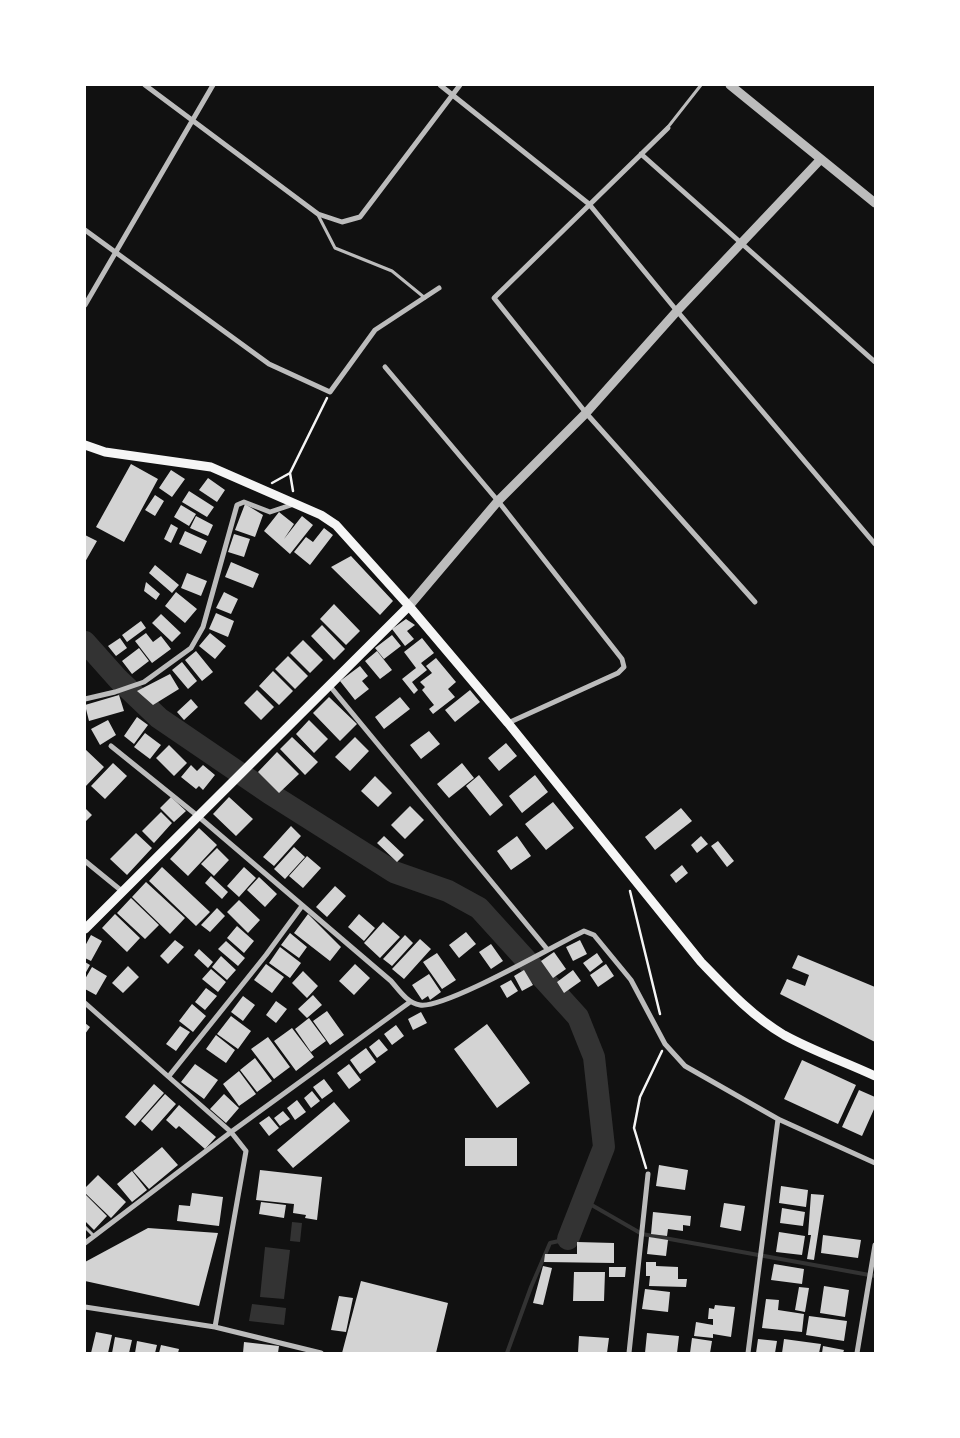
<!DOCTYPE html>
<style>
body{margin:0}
#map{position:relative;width:960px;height:1438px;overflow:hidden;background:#111;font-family:"Source Serif 4",serif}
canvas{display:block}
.frame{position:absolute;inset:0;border:86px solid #fff;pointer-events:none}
</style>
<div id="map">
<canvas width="960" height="1438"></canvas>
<div class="frame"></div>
</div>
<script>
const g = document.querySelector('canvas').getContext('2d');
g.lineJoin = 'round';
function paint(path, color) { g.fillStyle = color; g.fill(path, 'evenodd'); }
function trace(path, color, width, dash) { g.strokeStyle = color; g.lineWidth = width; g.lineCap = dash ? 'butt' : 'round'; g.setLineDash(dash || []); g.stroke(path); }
paint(new Path2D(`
 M292 1222 302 1223 300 1242 290 1241Z
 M265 1247 290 1250 284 1299 260 1297Z
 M252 1304 286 1308 284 1325 249 1321Z`), '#333');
trace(new Path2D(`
 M583 1200 642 1234 875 1276
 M507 1353 531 1287 550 1243 568 1239`), '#333', 4);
trace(new Path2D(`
 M85 642 118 679 159 718 269 793 394 872 448 891 479 908 578 1017 594 1057 604 1147 568 1239`), '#333', 22);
paint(new Path2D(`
 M131 464 158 479 124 542 96 527Z
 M171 470 185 479 172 497 159 488Z
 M208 478 225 490 217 502 199 490Z
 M189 491 214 507 207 517 182 502Z
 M155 495 164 501 155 516 145 510Z
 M245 504 263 515 255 537 235 530Z
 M181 505 196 514 189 526 174 517Z
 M279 512 294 524 284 539 302 516 313 525 290 554 264 531Z
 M196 516 213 525 208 536 190 528Z
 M171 524 178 528 171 543 164 539Z
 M324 528 333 535 310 565 294 552 306 537 313 542Z
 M185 531 207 541 201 554 179 544Z
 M234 534 250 539 244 557 228 552Z
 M85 535 97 541 85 562Z
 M351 556 393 601 380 615 331 567Z
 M231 562 259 574 253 588 225 577Z
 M155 565 179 585 172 593 149 573Z
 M187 573 207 581 201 596 181 588Z
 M146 582 160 594 156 600 144 591Z
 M176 592 197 609 185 623 165 606Z
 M224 592 238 599 231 614 216 608Z
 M334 604 360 631 346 645 320 619Z
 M216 613 234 621 228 637 209 629Z
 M161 614 181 633 172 642 152 623Z
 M406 619 415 625 407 631 414 639 405 646 392 629Z
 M141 621 146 628 127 642 122 635Z
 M322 625 345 649 334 660 311 636Z
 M146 633 153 642 161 636 171 649 152 663 135 641Z
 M210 633 226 646 215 659 199 646Z
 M392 635 401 646 384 659 375 648Z
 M120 638 127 648 116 656 108 646Z
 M422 638 434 653 421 663 427 670 412 682 418 690 414 694 402 679 416 668 404 652Z
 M303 640 323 660 310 673 290 653Z
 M139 648 149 661 132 674 122 661Z
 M196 651 213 672 202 681 185 660Z
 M377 651 392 670 380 679 365 661Z
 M288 656 308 676 295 689 275 669Z
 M436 658 456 682 448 689 455 697 433 714 429 709 434 705 422 690 425 687 420 682 432 673 426 666Z
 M182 662 197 681 188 689 172 670Z
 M360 666 368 676 362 681 369 689 355 700 340 681Z
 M273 671 293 691 279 705 259 686Z
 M170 674 179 689 153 705 137 691Z
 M257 690 274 707 261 720 244 703Z
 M470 690 480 702 455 722 445 710Z
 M119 695 124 711 89 721 85 705Z
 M329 697 357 724 340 741 313 713Z
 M400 697 410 709 384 729 375 717Z
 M191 699 198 707 184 720 177 712Z
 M137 717 148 725 134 744 124 736Z
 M108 720 116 735 100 745 91 729Z
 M309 720 328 739 314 753 296 734Z
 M429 731 440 744 421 759 410 745Z
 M145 733 161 745 150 759 134 747Z
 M292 737 318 762 305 775 280 749Z
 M355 737 369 751 350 771 335 757Z
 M506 743 517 756 499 771 488 758Z
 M169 745 187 763 174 776 156 758Z
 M85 749 104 767 85 787Z
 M277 752 299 774 279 793 258 772Z
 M113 763 127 776 105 799 91 786Z
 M462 763 474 778 449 798 437 784Z
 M191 765 197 771 203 765 215 775 203 790 199 786 196 789 181 777Z
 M479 775 503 805 490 816 466 786Z
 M535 775 548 792 522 813 509 796Z
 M375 776 392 793 378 807 361 791Z
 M171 797 186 811 174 822 160 808Z
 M229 797 253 819 236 836 213 814Z
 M553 802 574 828 546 850 525 824Z
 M410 806 424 820 405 839 391 825Z
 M85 808 92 815 85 822Z
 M681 808 692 821 655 850 645 837Z
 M161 812 172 823 154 843 142 831Z
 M291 826 301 836 274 866 263 857Z
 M199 828 217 845 188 876 170 859Z
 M136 833 152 848 127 875 110 859Z
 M384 836 404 855 397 862 377 843Z
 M517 836 531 856 511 870 497 851Z
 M701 836 708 844 697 853 691 845Z
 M718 841 734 861 727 867 711 846Z
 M294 847 305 857 285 879 274 869Z
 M217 848 229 860 214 876 201 864Z
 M307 856 321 868 303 888 289 876Z
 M682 865 688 873 676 883 670 875Z
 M162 867 210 912 196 926 149 881Z
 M244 867 256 878 239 897 227 886Z
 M211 876 228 892 222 899 205 883Z
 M259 877 277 894 265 907 247 890Z
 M146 882 185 918 170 934 132 897Z
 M335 886 346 896 327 917 316 907Z
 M131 898 159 925 145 939 117 913Z
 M239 900 260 920 248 933 227 912Z
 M217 908 225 916 210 932 201 925Z
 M115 914 140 938 127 952 102 928Z
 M308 914 341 947 330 961 294 933Z
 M359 914 375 928 364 941 348 927Z
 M383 922 400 937 380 958 364 943Z
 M237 926 254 941 244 953 227 938Z
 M466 932 476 944 459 958 449 945Z
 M290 933 307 947 299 958 281 945Z
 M91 935 102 941 91 961 85 958V946Z
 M405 935 413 943 392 966 383 959Z
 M420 939 431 949 404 979 392 969Z
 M175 940 184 947 168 964 160 956Z
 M580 940 587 954 573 961 566 947Z
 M226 941 245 958 238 966 218 949Z
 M491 944 503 961 491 969 479 952Z
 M280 947 301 963 290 978 269 963Z
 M199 949 213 962 208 968 194 955Z
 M554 952 566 969 553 978 541 961Z
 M437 953 456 980 442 989 423 962Z
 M597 953 603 962 590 972 583 963Z
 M798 955 875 987V1042L780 994 787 979 805 986 809 975 792 968Z
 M221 956 236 970 227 980 212 967Z
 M85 962 90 965 85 974Z
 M266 964 284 977 272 993 254 980Z
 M355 964 370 978 354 995 339 981Z
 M606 964 614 976 598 987 590 975Z
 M128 966 139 977 123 993 112 983Z
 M92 967 107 976 96 995 85 989V979Z
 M211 969 226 982 218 992 202 979Z
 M524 970 533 985 522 991 514 976Z
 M573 970 581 981 564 993 557 982Z
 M303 971 318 986 307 998 292 983Z
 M429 974 441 992 430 1000 428 996 422 1000 412 985Z
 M511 980 518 991 507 998 500 986Z
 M206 988 217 996 205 1010 195 1002Z
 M313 995 322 1005 307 1018 298 1009Z
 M243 996 255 1005 243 1021 231 1012Z
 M276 1001 287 1009 276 1023 266 1015Z
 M192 1004 206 1016 193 1032 179 1021Z
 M327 1011 344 1035 330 1045 313 1021Z
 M421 1012 427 1023 413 1030 408 1019Z
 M231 1016 251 1031 238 1049 217 1034Z
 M309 1018 326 1041 311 1052 295 1029Z
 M85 1023 90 1027 85 1034Z
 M487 1024 530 1083 497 1108 454 1049Z
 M396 1025 404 1036 392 1045 384 1034Z
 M180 1026 190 1032 176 1051 166 1044Z
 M292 1028 314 1057 296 1071 274 1041Z
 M216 1035 235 1050 226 1063 206 1049Z
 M268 1037 290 1067 274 1079 251 1049Z
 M379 1039 388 1050 377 1058 369 1047Z
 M366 1048 376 1062 360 1074 350 1060Z
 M255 1058 272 1081 257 1092 240 1070Z
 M802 1060 856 1085 838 1124 784 1099Z
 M195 1064 218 1080 204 1099 181 1082Z
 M349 1064 361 1080 349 1089 337 1073Z
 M239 1071 256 1094 239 1106 223 1084Z
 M324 1079 333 1091 322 1099 313 1087Z
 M154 1084 164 1093 135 1126 125 1117Z
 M859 1090 875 1097V1107L862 1136 842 1127Z
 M312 1091 320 1101 311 1108 304 1098Z
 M165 1094 176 1104 152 1131 141 1121Z
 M224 1094 239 1108 226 1123 210 1109Z
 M297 1100 306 1112 295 1120 287 1108Z
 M334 1102 350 1121 293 1168 277 1150Z
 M179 1105 216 1137 205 1149 179 1126 176 1129 166 1120Z
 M283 1111 290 1119 280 1126 274 1118Z
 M269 1116 279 1128 269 1136 259 1123Z
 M465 1138H517V1166H465Z
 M162 1147 178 1165 149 1189 133 1171Z
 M659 1165 688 1170 685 1190 656 1186Z
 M260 1170 322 1177 317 1220 305 1218 306 1215 293 1213 294 1204 256 1200Z
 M132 1171 147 1190 132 1202 117 1184Z
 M98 1175 126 1202 111 1218 85 1193V1188Z
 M781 1186 808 1190 806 1207 779 1203Z
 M192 1193 223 1197 219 1226 177 1221 179 1205 190 1206Z
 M85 1194 107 1216 94 1230 85 1221Z
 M811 1194 824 1195 814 1260 807 1259 811 1235H808Z
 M261 1202 286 1205 284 1218 259 1214Z
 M724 1203 745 1206 741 1231 720 1227Z
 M782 1208 805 1212 803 1226 780 1223Z
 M653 1212 691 1216 690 1226 683 1225V1231L668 1229 667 1236 651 1234Z
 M148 1228 218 1233 199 1306 85 1281V1262Z
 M779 1232 805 1236 802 1255 776 1252Z
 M823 1235 861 1240 858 1258 821 1253Z
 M649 1237 668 1240 666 1256 647 1254Z
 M577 1242 614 1243V1263L544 1262 545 1254H577Z
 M646 1262H656V1266L678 1267V1279H687L686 1287 649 1286 650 1276H646Z
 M774 1264 804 1269 802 1284 771 1280Z
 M543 1266 552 1268 543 1305 533 1303Z
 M609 1267H626L625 1277H609Z
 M574 1272H605L604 1301H573Z
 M361 1281 448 1303 436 1353H342Z
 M824 1286 849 1290 845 1317 820 1313Z
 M799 1287 809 1288 805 1312 795 1310Z
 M645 1289 670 1292 668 1312 642 1309Z
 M339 1296 353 1298 346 1332 331 1330Z
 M766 1299 779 1300 778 1310 804 1314 802 1332 762 1328Z
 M715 1305 735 1307 731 1337 713 1334V1338L694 1336 696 1322 713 1325V1319H708L709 1308 714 1309Z
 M809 1316 847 1321 844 1341 806 1335Z
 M96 1332 112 1335 108 1353H91Z
 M647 1333 679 1336 677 1353H645Z
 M579 1336 609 1338 607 1353H578Z
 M115 1337 132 1340 129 1353H112Z
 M692 1338 712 1341 710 1353H690Z
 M758 1339 777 1341 775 1353H756Z
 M784 1339 821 1344 819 1353H782Z
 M137 1341 157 1345 155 1353H135Z
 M244 1342 279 1346 278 1353H243Z
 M161 1345 179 1349 178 1353H159Z
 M823 1346 844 1350 843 1353H822Z`), '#d3d3d3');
trace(new Path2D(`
 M290 473 293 491
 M272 483 290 473 327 398
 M630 891 660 1014
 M646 1168 634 1128 640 1097 662 1051`), '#f5f5f5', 2.5);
trace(new Path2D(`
 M668 127 701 85
 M318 215 335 248 392 271 425 298
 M85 1227 93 1235`), '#bcbcbc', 3);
trace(new Path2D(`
 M145 85 318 214 342 222 360 217 460 85
 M440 85 589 204 677 311 875 544
 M668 128 494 298 586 413 755 602
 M641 154 875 362
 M85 230 269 364 330 392 375 330 439 288
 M85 305 213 85
 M385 367 498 501 622 659 624 667 618 673 508 723
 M329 685 547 949
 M85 699 115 692 144 682 191 648 203 627 237 505 244 502 270 512 294 504
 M111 746 199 817 391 981C399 990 407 1003 420 1005 445 1009 555 945 584 931L594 935 631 980 665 1044 685 1066 778 1119 875 1163
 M85 861 123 892
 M85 1003 231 1132 246 1151 215 1327
 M169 1076 266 955 302 906
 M85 1243 231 1132 410 1002
 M85 1307 215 1327 321 1353
 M629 1353 648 1174
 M748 1353 778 1119
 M857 1353 875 1245`), '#bcbcbc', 5);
trace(new Path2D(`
 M730 85 875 203
 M409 606 498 501 586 413 677 311 820 160`), '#bcbcbc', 9);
trace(new Path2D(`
 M85 445 105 452 211 467 321 515 336 525 409 606 508 723 701 962C727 989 752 1016 784 1035 813 1051 845 1062 875 1076
 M85 929 409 606`), '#f5f5f5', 9);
</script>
